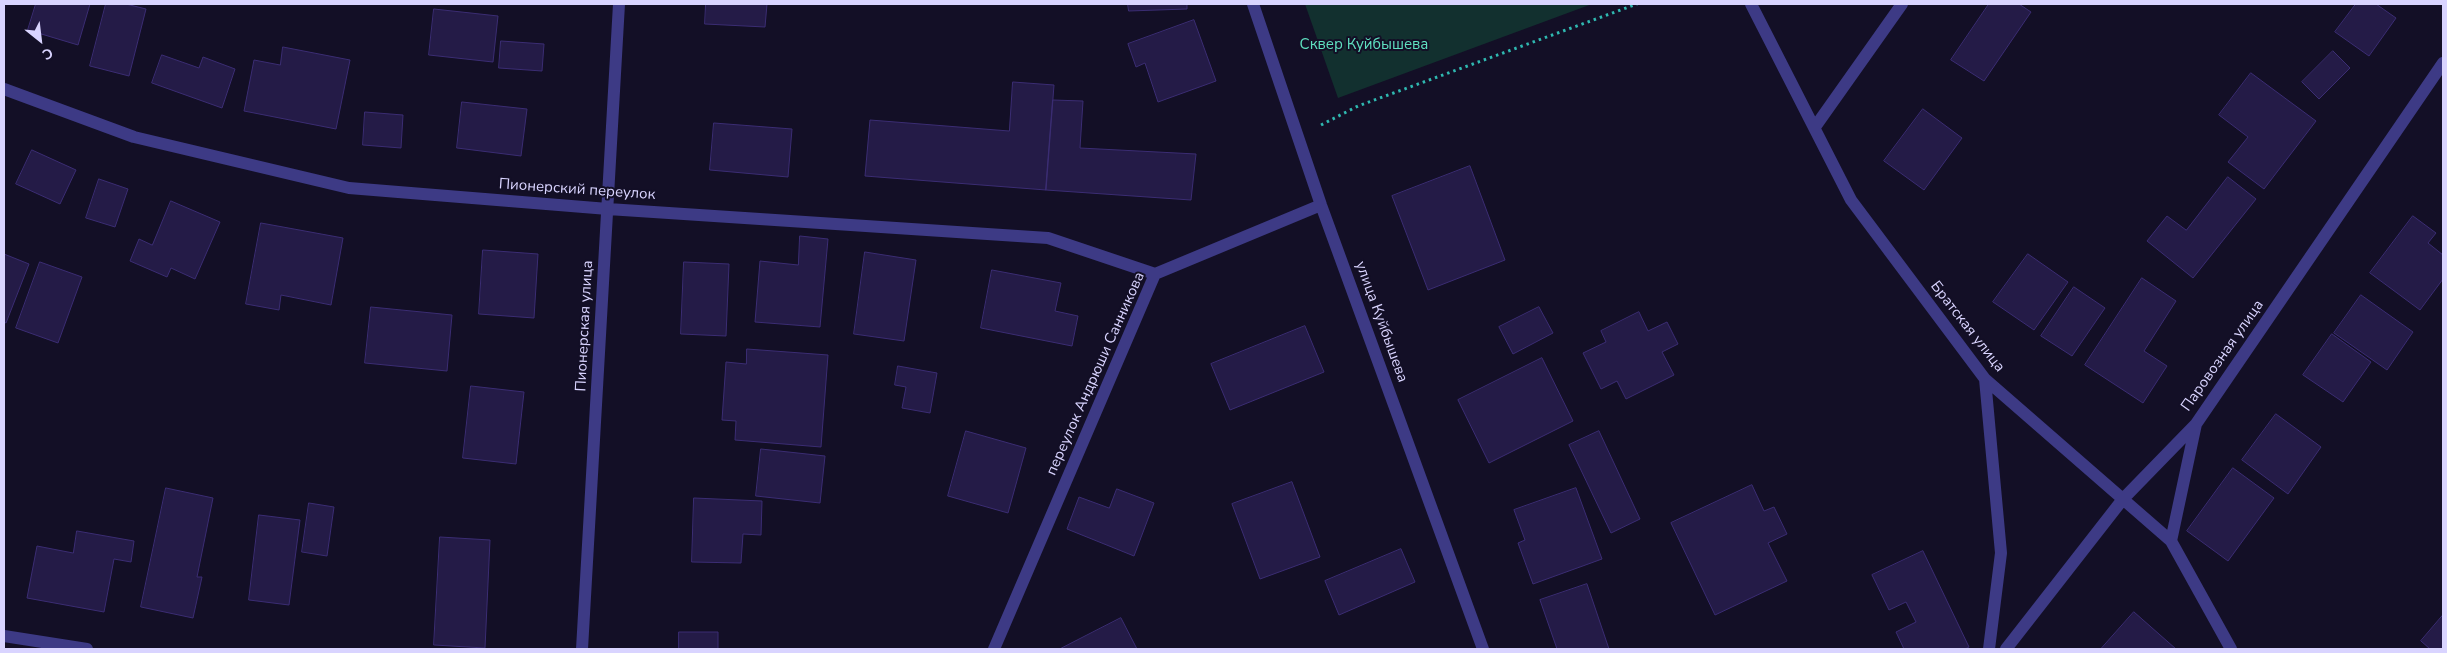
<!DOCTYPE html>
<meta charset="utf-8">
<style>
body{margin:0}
#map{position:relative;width:2447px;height:653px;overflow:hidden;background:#130f26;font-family:"Nunito Sans",sans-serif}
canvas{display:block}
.frame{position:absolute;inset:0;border:5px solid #d9d4ff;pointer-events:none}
.north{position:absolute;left:15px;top:15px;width:50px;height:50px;-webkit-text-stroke:4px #130f26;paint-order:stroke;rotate:151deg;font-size:14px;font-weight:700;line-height:20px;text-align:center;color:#d9d4ff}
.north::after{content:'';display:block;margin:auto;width:18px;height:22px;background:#d9d4ff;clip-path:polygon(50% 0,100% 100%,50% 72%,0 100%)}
</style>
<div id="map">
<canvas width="2447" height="653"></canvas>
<div class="frame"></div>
<div class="north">С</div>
</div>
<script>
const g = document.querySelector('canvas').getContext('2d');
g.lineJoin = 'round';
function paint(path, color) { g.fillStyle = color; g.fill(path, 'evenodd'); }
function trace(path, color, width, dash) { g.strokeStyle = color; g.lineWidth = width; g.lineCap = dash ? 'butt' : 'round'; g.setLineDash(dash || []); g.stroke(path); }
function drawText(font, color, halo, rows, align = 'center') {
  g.font = font + ' "Nunito Sans",sans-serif'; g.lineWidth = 4; g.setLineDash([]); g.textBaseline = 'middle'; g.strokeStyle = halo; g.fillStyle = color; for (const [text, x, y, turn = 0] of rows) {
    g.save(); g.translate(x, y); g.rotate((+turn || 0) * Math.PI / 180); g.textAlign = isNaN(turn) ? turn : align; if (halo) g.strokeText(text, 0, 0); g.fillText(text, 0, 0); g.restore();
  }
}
paint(new Path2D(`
 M1305 4H1592L1338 98Z`), '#12302f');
const building = new Path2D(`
 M36 4H90L78 45 28 30Z
 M106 4H126L146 9 129 76 90 66Z
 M706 4H767L765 27 705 24Z
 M1128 4H1187V9L1129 11Z
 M1989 4H2019L2031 12 1984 81 1951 60Z
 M2356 4H2376L2396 18 2369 56 2335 32Z
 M434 9 498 16 493 62 429 55Z
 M1194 20 1216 81 1158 102 1145 63 1136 67 1128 44Z
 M501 41 544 44 542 71 499 68Z
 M283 47 350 60 336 129 244 111 254 60 280 65Z
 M2333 51 2350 68 2319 99 2302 82Z
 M162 55 199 68 203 57 235 69 222 108 152 83Z
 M2251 73 2316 121 2264 189 2228 162 2248 137 2219 115Z
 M1013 82 1054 85 1046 190 865 176 870 120 1009 131Z
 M1053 100 1083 101 1080 148 1196 154 1191 200 1046 190Z
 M462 102 527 109 521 156 457 148Z
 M1923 109 1962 138 1924 190 1884 161Z
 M365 112 403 115 401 148 363 145Z
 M714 123 792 129 788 177 710 170Z
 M32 150 76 170 60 204 16 184Z
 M1470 166 1505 260 1428 290 1392 196Z
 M2228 177 2256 199 2193 278 2147 241 2167 216 2186 230Z
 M99 179 128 189 115 227 86 218Z
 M171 201 220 222 195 279 171 268 167 277 130 261 139 239 152 245Z
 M2413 216 2436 233 2428 243 2443 255V279L2420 310 2370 273Z
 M261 223 343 238 331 305 281 295 279 310 246 304Z
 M800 236 828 239 820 327 755 322 760 261 798 265Z
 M483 250 538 254 534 318 479 314Z
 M865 252 916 260 904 341 854 334Z
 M4 254 29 264 6 323 4 322Z
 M2028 254 2068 282 2034 330 1993 302Z
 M40 262 82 277 58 343 16 328Z
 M684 262 729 264 726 336 681 334Z
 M992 270 1061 283 1055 311 1078 316 1072 346 981 328Z
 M2142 278 2176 301 2144 351 2167 366 2143 403 2085 365Z
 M2074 287 2105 308 2072 356 2041 336Z
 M2361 295 2413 332 2387 370 2334 333Z
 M371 307 452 315 447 371 365 363Z
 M1539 307 1553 333 1513 354 1499 327Z
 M1639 312 1648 331 1667 322 1678 344 1662 352 1674 375 1626 399 1617 381 1601 389 1583 353 1606 342 1601 331Z
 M1305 326 1324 372 1230 410 1211 364Z
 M2332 334 2371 362 2343 402 2303 375Z
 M747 349 828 355 821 447 735 440 736 421 722 420 726 362 746 364Z
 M1542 358 1573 421 1489 463 1458 400Z
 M898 366 937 373 930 413 902 408 906 387 895 385Z
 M471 386 524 392 516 464 463 458Z
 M2276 414 2321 447 2288 494 2242 460Z
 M966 431 1026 448 1008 513 948 496Z
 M1599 431 1640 519 1611 533 1569 445Z
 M761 449 825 456 820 503 756 496Z
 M2233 468 2274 498 2228 561 2187 531Z
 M1292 482 1320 557 1260 579 1232 504Z
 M1752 485 1764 511 1774 507 1787 534 1768 543 1787 581 1715 615 1671 523Z
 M166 488 213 498 197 577H202L193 618 141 607Z
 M1576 488 1602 559 1533 584 1518 543 1525 540 1514 510Z
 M1117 489 1154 503 1134 556 1067 529 1079 497 1109 508Z
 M694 498 762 501 761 535 743 534 741 563 692 562Z
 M309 503 334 507 327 556 302 552Z
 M259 515 300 520 289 605 249 600Z
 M77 531 134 541 131 562 114 559 104 612 27 598 37 546 73 553Z
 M440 537 490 540 485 648 434 645Z
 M1401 549 1415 582 1339 615 1325 581Z
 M1923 551 1969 647 1965 649H1904L1896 632 1916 622 1906 602 1889 610 1872 575Z
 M1587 584 1609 649H1557L1540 600Z
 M2134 612 2176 649H2101Z
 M2443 615V649H2430L2421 641Z
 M1121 618 1137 649H1060Z
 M679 632H718V649H720H679Z`);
paint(building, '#241b47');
trace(building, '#3b2d73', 1);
trace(new Path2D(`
 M1321 125 1358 106 1637 4`), '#2fb8b0', 3, [2.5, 4]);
trace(new Path2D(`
 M1253 4 1321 205 1483 649
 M1751 4 1851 200 1985 379 2171 541 2231 649
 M4 89 134 137 349 188 608 209 1048 238 1155 274
 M1815 127 1902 4
 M1985 379 2001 553 1989 649
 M2171 541 2196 424
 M4 636 87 649
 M582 649 619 4
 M994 649 1155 274 1321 205
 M2006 649 2123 499 2196 424 2443 63`), '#3d3a85', 12);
drawText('15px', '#5fe0c0', '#130f26', [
 ["Сквер Куйбышева",1364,45]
]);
drawText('15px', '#d9d4ff', '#130f26', [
 ["Пионерский переулок",577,190,4],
 ["улица Куйбышева",1381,322,70],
 ["Пионерская улица",585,326,-87],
 ["Братская улица",1967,327,52],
 ["Паровозная улица",2223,356,-55],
 ["переулок Андрюши Санникова",1096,374,-66]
]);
</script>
